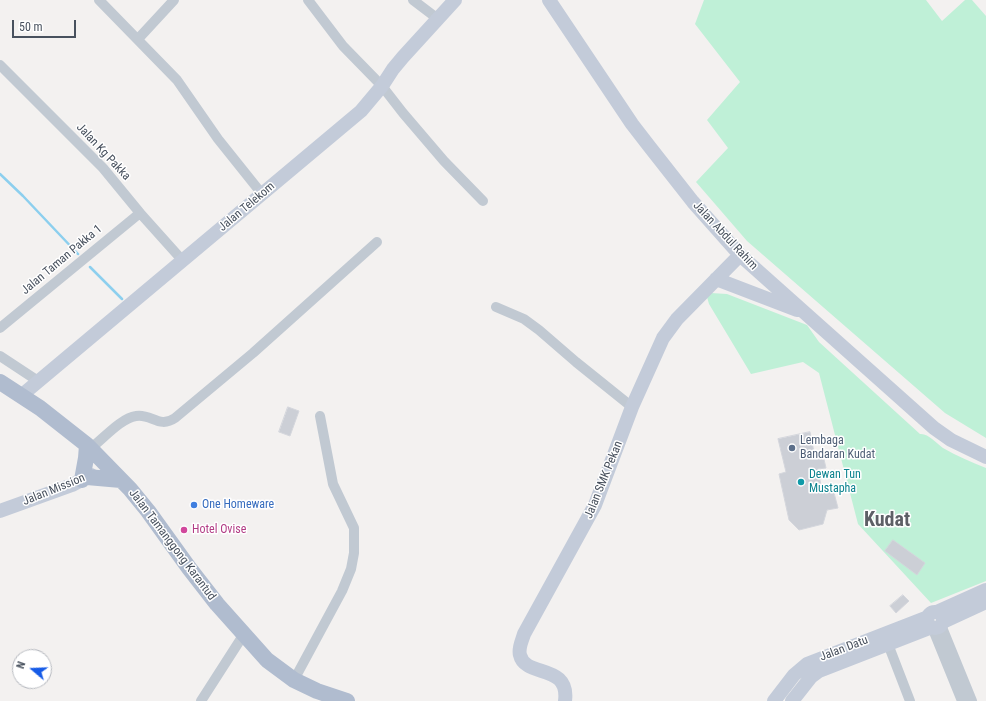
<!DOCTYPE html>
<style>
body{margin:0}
#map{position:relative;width:986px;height:701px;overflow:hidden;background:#f3f1f0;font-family:"Roboto Condensed",sans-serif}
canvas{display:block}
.north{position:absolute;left:12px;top:649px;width:40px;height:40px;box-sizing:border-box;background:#fff;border:1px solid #b6b9bf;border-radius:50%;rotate:289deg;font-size:11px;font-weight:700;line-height:16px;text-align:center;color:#48515e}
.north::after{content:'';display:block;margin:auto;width:14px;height:18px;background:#165be7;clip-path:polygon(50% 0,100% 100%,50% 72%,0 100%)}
.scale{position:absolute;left:12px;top:20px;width:64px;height:18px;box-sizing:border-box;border:2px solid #48515e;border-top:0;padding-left:5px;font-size:12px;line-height:14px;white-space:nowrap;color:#48515e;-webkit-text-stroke:3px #fff;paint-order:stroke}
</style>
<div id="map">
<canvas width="986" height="701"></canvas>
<div class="north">N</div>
<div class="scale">50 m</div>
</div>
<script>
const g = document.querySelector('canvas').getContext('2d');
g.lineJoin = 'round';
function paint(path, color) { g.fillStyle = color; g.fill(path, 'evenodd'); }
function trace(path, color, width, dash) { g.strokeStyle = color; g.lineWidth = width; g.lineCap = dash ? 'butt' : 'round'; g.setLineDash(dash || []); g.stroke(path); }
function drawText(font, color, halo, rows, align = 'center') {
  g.font = font + ' "Roboto Condensed",sans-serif'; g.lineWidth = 3; g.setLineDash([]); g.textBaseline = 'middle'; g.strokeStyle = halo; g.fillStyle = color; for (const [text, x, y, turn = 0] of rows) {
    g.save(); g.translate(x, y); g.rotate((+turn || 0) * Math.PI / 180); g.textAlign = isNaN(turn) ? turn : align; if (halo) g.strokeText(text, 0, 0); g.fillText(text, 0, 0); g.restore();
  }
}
paint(new Path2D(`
 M704 0H926L942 21 965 0H972L986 16V438L945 413 747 241 696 182 728 148 707 120 740 82 695 24Z
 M711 293 727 294 807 325 819 342 920 434C928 433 936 443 943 448 957 456 971 462 986 468V581L931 603 858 524 819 373 803 362 751 374 709 304 707 297Z`), '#bff0d7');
trace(new Path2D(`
 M0 174 23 196 78 254
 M90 267 122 299`), '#8ccfee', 2.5);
const building = new Path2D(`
 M288 407 299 411 290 436 279 432Z
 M810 432 815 457 823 455 826 468 818 469 822 491 833 489 838 508 827 510 823 524 799 530 789 520 779 474 786 472 778 439Z
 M893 540 925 563 917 575 885 551Z
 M903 595 909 601 896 613 890 606Z`);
paint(building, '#cccfd6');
trace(building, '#d4d6dc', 1);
trace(new Path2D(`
 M99 0 177 80 218 139 262 194
 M308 0 343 46 382 86 403 113 444 161 483 201
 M413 0 438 19
 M138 39 174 0
 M0 65 103 168 140 213 183 261
 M496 307 524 319 539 330 576 362 632 407
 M0 328 140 213
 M0 356 38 381
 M91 448C103 439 121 418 136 416 151 413 159 429 175 418L253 353 377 242
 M941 625 972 701
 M932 627 962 701
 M888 644 910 701
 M294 680 342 591 351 569 354 553V528L333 484 320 416
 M201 701 244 634`), '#c1c9d2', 10);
trace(new Path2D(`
 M549 0 632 124 649 146 693 202 740 255 934 428 951 440 986 457
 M716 279 797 310
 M22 395 361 111 382 86 393 69 403 57 455 0
 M0 511 72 485 91 475
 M937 612 986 590
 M927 620a8 8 0 1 1 16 0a8 8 0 1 1-16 0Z
 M943 622 986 602
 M565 701C570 663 525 678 520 655 518 648 522 641 524 634L595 505 632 407 663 338 677 319 740 255
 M774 701 794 675 807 664 928 617
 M792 701 811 677 819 671 932 627`), '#c3cbd9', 14);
trace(new Path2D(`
 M0 382 40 408 87 445 130 489 148 511 189 568 217 604 267 660 294 680 317 691 347 701
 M87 477 121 480
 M82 480 86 458 87 445`), '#b0bccf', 16);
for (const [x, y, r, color] of [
 [792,448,4,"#5c6f8a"],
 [801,482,4,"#0f9aa8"],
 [194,505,4,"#3f7fe0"],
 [184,530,4,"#d1479c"]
]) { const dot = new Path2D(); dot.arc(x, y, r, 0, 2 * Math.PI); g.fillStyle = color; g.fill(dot); trace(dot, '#fff', 1.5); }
drawText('12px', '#48515e', '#fff', [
 ["Jalan Kg Pakka",103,152,47],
 ["Jalan Telekom",247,207,-40],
 ["Jalan Abdul Rahim",725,236,47],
 ["Jalan Taman Pakka 1",62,260,-40],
 ["Jalan SMK Pekan",604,480,-68],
 ["Jalan Mission",54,490,-22],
 ["Jalan Tamanggong Karantud",172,545,53],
 ["Jalan Datu",844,649,-21]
]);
drawText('12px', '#4e5e75', '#fff', [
 ["Lembaga",800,441],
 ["Bandaran Kudat",800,455]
], 'left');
drawText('12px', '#0d838f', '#fff', [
 ["Dewan Tun",809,475],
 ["Mustapha",809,489]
], 'left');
drawText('12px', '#366cbe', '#fff', [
 ["One Homeware",202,505]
], 'left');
drawText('12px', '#b23c85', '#fff', [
 ["Hotel Ovise",192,530]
], 'left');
drawText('bold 20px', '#5d6066', '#fff', [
 ["Kudat",887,521]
]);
</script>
